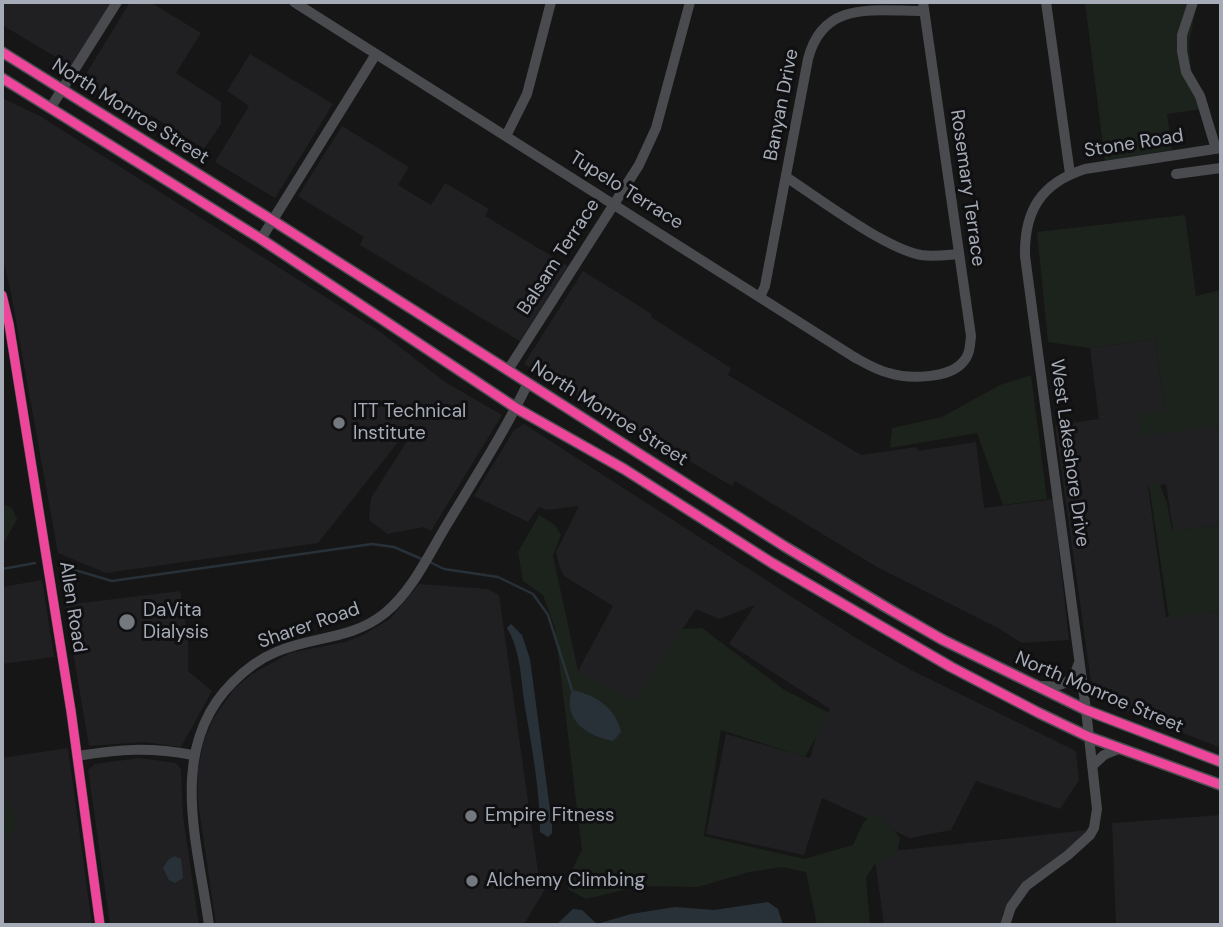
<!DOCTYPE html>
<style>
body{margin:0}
#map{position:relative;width:1223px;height:927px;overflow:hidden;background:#161616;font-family:"DM Sans",sans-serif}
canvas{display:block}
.frame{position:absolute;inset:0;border:4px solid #a6acb7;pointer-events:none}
</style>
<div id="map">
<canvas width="1223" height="927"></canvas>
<div class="frame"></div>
</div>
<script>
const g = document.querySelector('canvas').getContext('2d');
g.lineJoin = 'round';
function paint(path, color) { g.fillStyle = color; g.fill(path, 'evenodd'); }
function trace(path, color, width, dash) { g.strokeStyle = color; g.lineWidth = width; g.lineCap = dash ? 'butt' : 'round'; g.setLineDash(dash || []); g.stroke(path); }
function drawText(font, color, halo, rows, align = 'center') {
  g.font = font + ' "DM Sans",sans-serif'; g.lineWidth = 6; g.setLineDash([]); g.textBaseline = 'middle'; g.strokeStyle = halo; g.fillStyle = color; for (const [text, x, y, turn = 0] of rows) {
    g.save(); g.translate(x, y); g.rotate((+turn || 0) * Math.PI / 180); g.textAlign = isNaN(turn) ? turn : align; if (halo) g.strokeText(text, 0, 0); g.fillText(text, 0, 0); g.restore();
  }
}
paint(new Path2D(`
 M2 2H117L76 69 2 25Z
 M130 2H150L201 33 176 73 221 102V124L204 149 151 115 148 119 83 79Z
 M250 54 333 104 275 198 215 162 249 106 227 91Z
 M2 98 40 116 324 296 379 331 445 382 502 415 431 531 424 527 387 534 369 520 371 498 414 430 410 427 318 543 106 573 58 553 10 288 2 257Z
 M342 126 409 167 398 185 431 205 445 183 489 209 485 216 568 266 520 341 360 245 364 237 298 196Z
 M583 271 652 314 651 317 731 368 728 375 861 455 917 447 918 451 976 442 984 508 1053 499 1069 640 1022 643 998 628 877 567 735 481 732 486 524 364Z
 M1155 339 1165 410 1141 435 1221 425V525L1173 531 1166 484 1148 487 1166 617 1221 611V748L1098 699 1092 688 1055 425 1099 419 1090 348Z
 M524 424 856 638 911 670 1076 751 1079 780 1060 809 976 781 951 830 910 838 822 798 804 855 706 834 726 734 810 758 818 730 830 709 729 644 755 605 719 619 696 609 634 702 578 671 613 606 564 576 559 565 556 552 579 506 546 510 539 507 528 522 474 496 514 430Z
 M42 580 54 657 2 664V587Z
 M419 584 488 589 499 595 538 872 547 886 526 921 522 925H216L198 802 197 772 204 740 213 719 234 689 252 674 290 653 345 642 363 635 390 619Z
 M180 591 188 639V671L212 691 181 747 144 742 89 746 65 605Z
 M68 748 92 925H2V758Z
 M139 758 176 763 181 769 183 816 199 925H110L88 770 95 764Z
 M1221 815V925H1116L1112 823Z
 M1088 830 1076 842 1020 885 1002 915 1000 925H884L874 853Z`), '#202022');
paint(new Path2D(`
 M1085 2H1197L1189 44 1190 62 1193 78 1204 93 1209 108 1167 114 1172 150 1105 161Z
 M1185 215 1196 296 1221 290V425L1141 436 1138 414 1165 410 1155 339 1090 348 1048 342 1037 232Z
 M1031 375 1047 499 1003 505 977 433 890 448 892 428 942 417 1000 385Z
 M1159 483 1167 503 1172 531 1221 525V611L1169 618 1149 485Z
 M2 504 12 508 17 519 2 546Z
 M539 515 555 525 561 535 553 556 578 671 634 701 682 629 702 628 783 689 829 713 805 757 721 730 704 836 804 859 853 845 862 825 872 813 889 825 900 838 897 853 876 862 866 878 870 925H817L806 872 782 867 749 872 698 887 640 886 586 899 569 890 567 880 582 850 555 628 543 595 523 581 518 552Z
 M2 800H6C23 817 21 828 2 842Z`), '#1c231c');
paint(new Path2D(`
 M511 624 522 635 530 659 552 825V833L548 837 540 832C540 790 532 748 525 707 521 681 521 651 507 628Z
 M572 690C596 695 616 708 621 732L613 741C587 736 562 720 572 690Z
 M174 856 181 859 183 878 175 883 169 880 163 868 168 860Z
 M768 902 778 909 783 925H556L573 909 582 910 597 924 631 914 675 907 714 910Z`), '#283138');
trace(new Path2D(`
 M430 562 444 569 498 577 533 594 548 615 572 690
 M68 568 112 581 372 544 394 547 424 560
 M2 569 35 563`), '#283138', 2.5);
trace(new Path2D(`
 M294 2 854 357C865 363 876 370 889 373 908 379 949 379 963 362 970 355 970 345 971 336L923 2
 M1046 2 1070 174
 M1193 2 1182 35V51L1186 72 1200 96 1216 149
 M51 107 117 2
 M506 136 527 94 551 2
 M1176 174 1221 168
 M786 177C820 199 884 248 921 255 934 257 946 255 959 254
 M261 239 376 54
 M2 295 9 324 71 711 100 925
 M760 297 765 286 808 59C823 0 873 11 924 11
 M508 370 639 165 656 128 690 2
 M1042 686C1060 687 1073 684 1078 665
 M77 756C121 749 149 747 193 755
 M1092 766 1104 755 1121 748
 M209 925C198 844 166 748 233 682 245 670 259 659 276 652 312 636 352 640 385 613 412 591 428 556 446 526 474 479 504 433 528 383
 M1005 925 1011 907 1026 886 1068 855 1090 835 1094 828 1097 809 1086 710 1025 256C1024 211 1041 183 1085 169L1221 148`), '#4a4b4f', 10);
trace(new Path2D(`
 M2 52 272 220 784 546 889 609 943 640 1086 710 1221 762
 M2 78 261 239 516 408 624 469 772 563 951 667 1039 713 1089 737 1221 785`), '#4c4e51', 12);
trace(new Path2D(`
 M2 52 272 220 784 546 889 609 943 640 1086 710 1221 762
 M2 78 261 239 516 408 624 469 772 563 951 667 1039 713 1089 737 1221 785
 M2 295 9 324 71 711 100 925`), '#ed469a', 9);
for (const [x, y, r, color] of [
 [339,423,7,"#74787f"],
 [127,622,9,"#74787f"],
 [471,816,7,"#74787f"],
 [472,881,7,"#74787f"]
]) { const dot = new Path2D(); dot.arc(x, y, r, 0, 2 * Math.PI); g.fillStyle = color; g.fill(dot); trace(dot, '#101012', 2.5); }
drawText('19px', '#a6acb7', '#101012', [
 ["Banyan Drive",782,105,-79],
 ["North Monroe Street",130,112,32],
 ["Stone Road",1134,144,-9],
 ["Rosemary Terrace",967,188,82],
 ["Tupelo Terrace",626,191,32],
 ["Balsam Terrace",559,257,-57],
 ["North Monroe Street",609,414,32],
 ["West Lakeshore Drive",1069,453,82],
 ["Allen Road",72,607,81],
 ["Sharer Road",309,626,-19],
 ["North Monroe Street",1099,693,23]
]);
drawText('19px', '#a6acb7', '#101012', [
 ["ITT Technical",353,412],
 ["Institute",353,434],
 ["DaVita",143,611],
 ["Dialysis",143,633],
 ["Empire Fitness",485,816],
 ["Alchemy Climbing",486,881]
], 'left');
</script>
